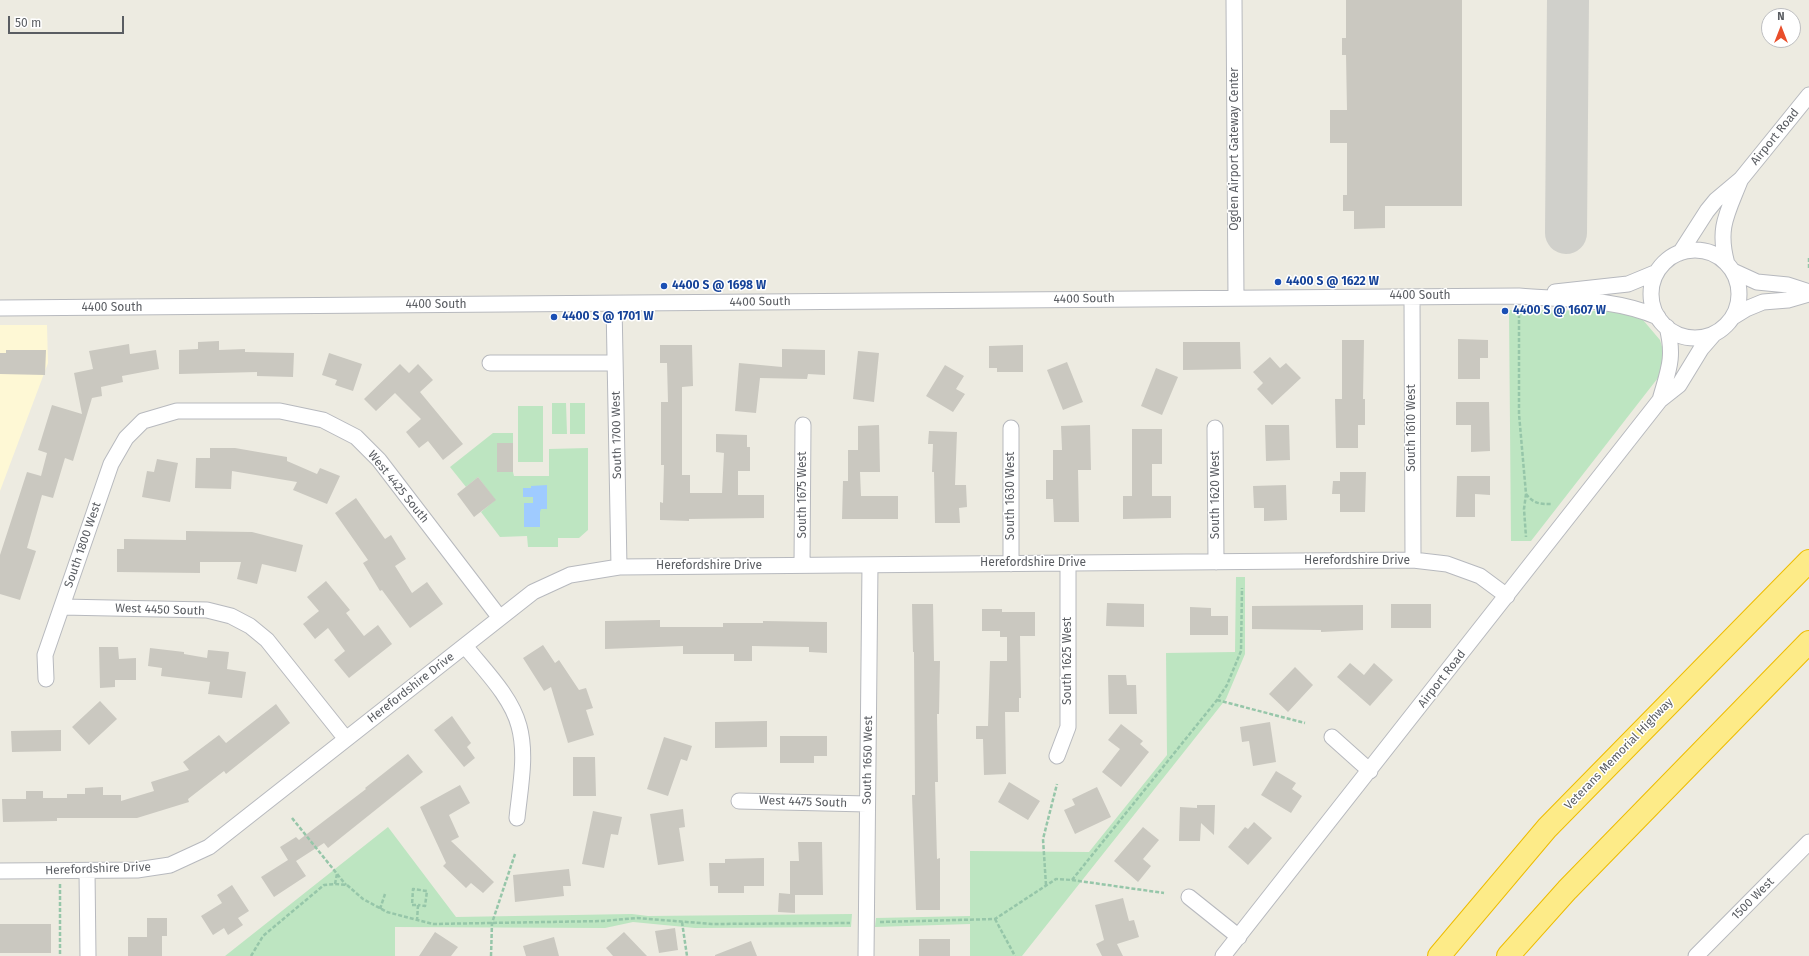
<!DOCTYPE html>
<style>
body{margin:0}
#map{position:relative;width:1809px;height:956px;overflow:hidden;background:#edebe1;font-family:"Fira Sans",sans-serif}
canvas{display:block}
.north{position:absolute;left:1761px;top:8px;width:40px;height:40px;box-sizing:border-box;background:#fff;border:1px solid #bdbec0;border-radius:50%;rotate:0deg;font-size:11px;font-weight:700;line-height:16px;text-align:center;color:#5a5d62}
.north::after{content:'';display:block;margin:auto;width:14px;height:18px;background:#e94e2b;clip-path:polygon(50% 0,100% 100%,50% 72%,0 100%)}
.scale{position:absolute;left:8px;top:16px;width:116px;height:18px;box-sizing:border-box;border:2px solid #5a5d62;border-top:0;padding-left:5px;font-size:12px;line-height:14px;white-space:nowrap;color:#5a5d62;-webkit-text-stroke:3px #fff;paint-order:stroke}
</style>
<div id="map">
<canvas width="1809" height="956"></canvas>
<div class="north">N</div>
<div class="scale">50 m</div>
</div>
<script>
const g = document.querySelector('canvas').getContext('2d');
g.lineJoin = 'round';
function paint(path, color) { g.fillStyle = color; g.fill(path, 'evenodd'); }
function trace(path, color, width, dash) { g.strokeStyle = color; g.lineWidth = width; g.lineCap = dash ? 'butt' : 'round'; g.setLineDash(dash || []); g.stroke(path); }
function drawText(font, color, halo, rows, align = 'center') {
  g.font = font + ' "Fira Sans",sans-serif'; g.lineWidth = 3; g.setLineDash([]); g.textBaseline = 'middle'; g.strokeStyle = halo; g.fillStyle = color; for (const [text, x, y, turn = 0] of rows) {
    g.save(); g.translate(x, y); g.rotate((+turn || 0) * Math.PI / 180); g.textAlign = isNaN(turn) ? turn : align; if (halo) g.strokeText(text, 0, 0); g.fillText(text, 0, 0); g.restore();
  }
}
paint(new Path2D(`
 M0 325H47L48 363 0 491Z`), '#fef8d5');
paint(new Path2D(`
 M1509 310 1620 311 1637 316 1643 320 1660 340 1665 357 1661 374 1531 541H1511Z
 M552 403H566L567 434H552Z
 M570 403H585V434H570Z
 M518 406H543V462H518Z
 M493 433H513V443H497V472H513L514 476H549V449L588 448V530L579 538H558V547H528L527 536 500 537 481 512 495 500 478 477 466 487 450 467Z
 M1236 577H1245V654L1226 699 1022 956H970V924L875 927 876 918 970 916V851L1089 852 1167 755 1166 653 1235 652Z
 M388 827 456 917 632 914 648 916 852 914 851 927 695 928 633 922 605 928 395 927V956H225Z`), '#bde5c1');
paint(new Path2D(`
 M547 485V509H541L540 512V527H524V503H533V497H523V488H531V486Z`), '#9fcbff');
trace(new Path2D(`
 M1566 233 1568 0`), '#d0d0cb', 42);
paint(new Path2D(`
 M1346 0H1462V206H1385V228L1354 229V211H1343V195H1347V143H1330V110H1347L1346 55H1342V38H1346Z
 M1458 339 1488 340V358H1480V379H1458Z
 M1342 340H1364L1363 399H1365V425H1358V448H1336L1335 399H1342Z
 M219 341V350L245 349V352L294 353 293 377 257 376V372L179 374V350L198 349V342Z
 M1183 342H1240L1241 369 1183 370Z
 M129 344 130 354 156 350 159 369 122 376 123 382 101 387 102 396 92 398 73 461 65 458 53 498 42 495 27 548 36 551 20 600 0 594V555L27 472 41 476 47 453 38 450 52 405 82 414 74 373 93 369 89 351Z
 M660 345H692L693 386 682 387V475H690V493H722L724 453 716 452V434L747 435V447H750V471H738V495H764V518L689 519V521L660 520V502L663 503 664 465H661V402H668L667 363H660Z
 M1023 345V372H997V368H989V346Z
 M782 349 825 350V375L808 374 807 379 760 378 756 413 735 411 739 363 782 367Z
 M6 350H46L45 375 0 374V353H6Z
 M858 351 879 353 874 402 853 399Z
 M329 353 362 364 353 391 335 385 337 380 322 375Z
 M1270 357 1280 368 1286 363 1301 378 1272 405 1257 389 1263 383 1253 372Z
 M1067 362 1083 402 1063 410 1047 370Z
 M400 364 409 373 418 364 433 380 420 392 463 444 443 460 428 441 419 448 406 432 421 419 395 393 376 411 364 399Z
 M945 365 964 376 956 389 965 394 953 412 926 396Z
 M1156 368 1178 377 1162 415 1141 406Z
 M1456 402H1489L1490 451 1471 452V425H1456Z
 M879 425 880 472H860L861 496H898V519H842L843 481H848V450H858V426Z
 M1090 425 1091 470H1078L1079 522H1054L1053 499H1046V480H1053V450H1062L1061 426Z
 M1265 425H1289L1290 460 1266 461Z
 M1132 429H1162V464H1152V496H1171V518L1123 519V496H1132Z
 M929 431 957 432 955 485H966L967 507 959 508 960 523H935L934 472H932L933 444H928Z
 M497 443H513V472H497Z
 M210 448H235L287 457V461L317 474 320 468 340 476 327 504 293 490 297 482 232 471 231 489 195 488 196 458H210Z
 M157 459 178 463 170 502 142 497 147 471 154 472Z
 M1340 472H1366L1365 512H1340V494H1332L1333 481H1340Z
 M1457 476H1490V495L1475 494V517H1456Z
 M478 477 496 500 474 517 457 494Z
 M1286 485 1287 520 1264 521V508H1254L1253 486Z
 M356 498 385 539 391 535 406 559 395 566 412 593 427 582 443 604 410 628 382 590 380 591 363 563 368 560 335 513Z
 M186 531 252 532 303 545 296 572 262 564 257 584 237 579 241 562H200V573L117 572V549H124V539L186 540Z
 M326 581 350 610 346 613 364 636 378 625 392 644 349 678 334 660 345 651 328 628 315 639 303 624 319 611 307 597Z
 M1107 603 1144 604V627L1106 626Z
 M912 604H933L934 661H940L939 714H937L938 782H935L937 859 940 858V910H916L912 795H915L914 652H913Z
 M1391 604H1431V628H1391Z
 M1363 605V630L1321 632V630L1252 629V606Z
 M1190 607 1211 608V616H1228V635H1190Z
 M982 609H1002V612H1035V636H1020L1021 698H1019V712H1005L1006 774 984 775 983 739H976V726H988L990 661H1007V637H1000V631H982Z
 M660 620V627H723V623H763V621L827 622V653L809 652V647L752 646V661H734V654H683V646L605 649V621Z
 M543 645 555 663 559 660 579 690 586 688 593 708 586 710 594 735 568 743 551 687 544 691 523 658Z
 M99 647H118L119 659 136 658V680H115V687L100 688Z
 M150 648 184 652V654L207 658 208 650 229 652 227 669 246 672 242 698 208 694 210 682 161 676 162 668 148 666Z
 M1350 663 1364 675 1374 663 1393 680 1370 706 1337 677Z
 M1295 667 1313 685 1288 712 1269 694Z
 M1108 675H1126L1127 685H1136L1137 714H1109Z
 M100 701 117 719 89 745 72 727Z
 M276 704 290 723 226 774 224 771 188 799 189 802 137 818H57V821L3 822 2 799H26V791H43V798H67V794H85V788L103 787V795H121V801L154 791 151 782 189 770 183 762 219 735 226 743Z
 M452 716 471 743 467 747 475 758 464 767 434 730Z
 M767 721V747L715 748V722Z
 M1270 722 1276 762 1253 766 1249 741 1242 742 1240 727Z
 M1121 724 1143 741 1140 744 1149 752 1121 787 1102 772 1120 749 1108 740Z
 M61 730V751L12 752 11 731Z
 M780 736H827V756H814V763H780Z
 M664 737 692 746 687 761 681 759 668 796 647 789Z
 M408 754 423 772 328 848 324 843 296 861 306 876 274 897 261 877 288 860 280 847 296 837 299 840 366 789 365 788Z
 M573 757H595L596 796H573Z
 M1276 771 1296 783 1292 789 1302 796 1291 813 1261 795Z
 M1009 782 1040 801 1028 820 998 802Z
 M460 785 470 803 449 815 459 837 451 841 494 882 483 893 471 883 466 888 443 866 446 863 420 807Z
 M1097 787 1111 817 1075 834 1064 810 1075 805 1072 799Z
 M1197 805H1215L1214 835 1201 823 1200 841H1179L1180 807 1197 808Z
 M683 809 685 827 679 828 684 861 658 865 650 814Z
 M593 811 622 817 618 835 611 834 604 868 582 864Z
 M1254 822 1272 838 1248 865 1228 847 1245 827 1248 829Z
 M1143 827 1159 840 1143 859 1151 866 1138 882 1114 861Z
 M798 842H822L823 895H795V913L778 912 779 893 790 894V861H799Z
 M764 858V886H744V893H718V886H710L709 863H725V859Z
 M569 869 571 886H563L564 896 515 902 513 875Z
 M232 885 249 911 238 918 243 925 228 935 224 928 213 935 201 916 222 903 217 895Z
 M1123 898 1129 921 1134 920 1139 937 1117 944 1123 956H1102L1096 944 1104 940 1095 905Z
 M147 918H167V936H162V956H128V937H147Z
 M0 924H51V953H0Z
 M675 928 678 950 659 953 655 931Z
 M435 932 458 947 451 956H419Z
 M624 932 647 956H613L606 948Z
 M554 937 559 956H526L523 946Z
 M919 939H950V956H919Z
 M751 941 757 956H715V955Z`), '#cac8c0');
const minor = new Path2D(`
 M1234 0 1236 298
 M1651 294a44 44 0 1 1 88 0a44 44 0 1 1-88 0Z
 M1680 253 1707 211 1716 200 1741 179 1809 95
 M1727 264C1717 228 1727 214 1740 181
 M1733 271 1757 282 1788 285 1809 292
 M1555 292 1628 284 1657 272
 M1412 297 1413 560
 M614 304 619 567
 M0 308 1519 296C1566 300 1614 298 1658 317
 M1733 317 1746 309 1763 302 1788 300 1809 294
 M490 363H615
 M1660 400C1668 371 1675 358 1667 327
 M1011 428V564
 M1215 428 1216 562
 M802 565 803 425
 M62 607 207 610 231 616 250 626 267 640 346 739
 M465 646C484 670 511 696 519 726 527 755 520 788 517 818
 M46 679 45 655 111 464 126 438 143 421 177 411H280L323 420 356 437 379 460 500 618
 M1332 737 1370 771
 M1057 756 1068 727V563
 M739 801 867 804
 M0 871 137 870 170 865 209 847 533 592 570 575 619 567 1413 560 1447 564 1480 576 1507 596
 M87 871 88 956
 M1189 897 1239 937
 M866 956 870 565
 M1223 956 1660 400 1679 385 1701 349 1714 334
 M1696 956 1809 842`);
const highway = new Path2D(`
 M1439 956 1547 828 1809 561
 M1508 956 1567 890 1809 642`);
trace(minor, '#b7b9be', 17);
trace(highway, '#eebc00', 24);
trace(new Path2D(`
 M1809 258V269
 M1519 314V414L1526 494 1524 509 1526 537
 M1526 494C1534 504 1540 504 1552 504
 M1217 700 1305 723
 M292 818 346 885
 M1072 880 1164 893
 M60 884V956
 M335 884 337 874
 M1046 885 1043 839 1057 784
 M380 909 385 894
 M995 919 1015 956
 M417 921 418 905H412L413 889 427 891 425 906 418 905
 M682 922 687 956
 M880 922 995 919 1056 879 1072 880 1217 700 1227 685 1241 651 1242 588
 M251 956 263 936 324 885 335 884 347 885 363 899 387 912 433 924 603 921 637 918 712 924 850 923
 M491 956 492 923 515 854`), '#96c6a9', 2.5, [4, 2]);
trace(minor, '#fff', 15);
trace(highway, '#fdeb88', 22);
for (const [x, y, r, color] of [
 [1278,282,4,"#1a4fb4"],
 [664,286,4,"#1a4fb4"],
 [1505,311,4,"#1a4fb4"],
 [554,317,4,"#1a4fb4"]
]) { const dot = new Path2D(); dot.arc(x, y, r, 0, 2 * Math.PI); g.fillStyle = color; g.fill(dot); trace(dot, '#fff', 1.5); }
drawText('12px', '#5a5d62', '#fff', [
 ["Airport Road",1775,137,-51],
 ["Ogden Airport Gateway Center",1235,149,-90],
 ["4400 South",1420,296],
 ["4400 South",1084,299,-1],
 ["4400 South",760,302,-1],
 ["4400 South",436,305],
 ["4400 South",112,308],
 ["South 1610 West",1412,428,-90],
 ["South 1700 West",617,435,-91],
 ["West 4425 South",398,487,51],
 ["South 1675 West",803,495,-90],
 ["South 1620 West",1216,495,-90],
 ["South 1630 West",1011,496,-90],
 ["South 1800 West",83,545,-71],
 ["Herefordshire Drive",1357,561],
 ["Herefordshire Drive",1033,563],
 ["Herefordshire Drive",709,566],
 ["West 4450 South",160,610,2],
 ["South 1625 West",1068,661,-90],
 ["Airport Road",1442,679,-52],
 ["Herefordshire Drive",411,688,-38],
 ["Veterans Memorial Highway",1619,754,-46],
 ["South 1650 West",868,760,-89],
 ["West 4475 South",803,802,2],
 ["Herefordshire Drive",98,869,-2],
 ["1500 West",1753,899,-45]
]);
drawText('bold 12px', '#164399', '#fff', [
 ["4400 S @ 1622 W",1286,282],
 ["4400 S @ 1698 W",672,286],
 ["4400 S @ 1607 W",1513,311],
 ["4400 S @ 1701 W",562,317]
], 'left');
</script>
